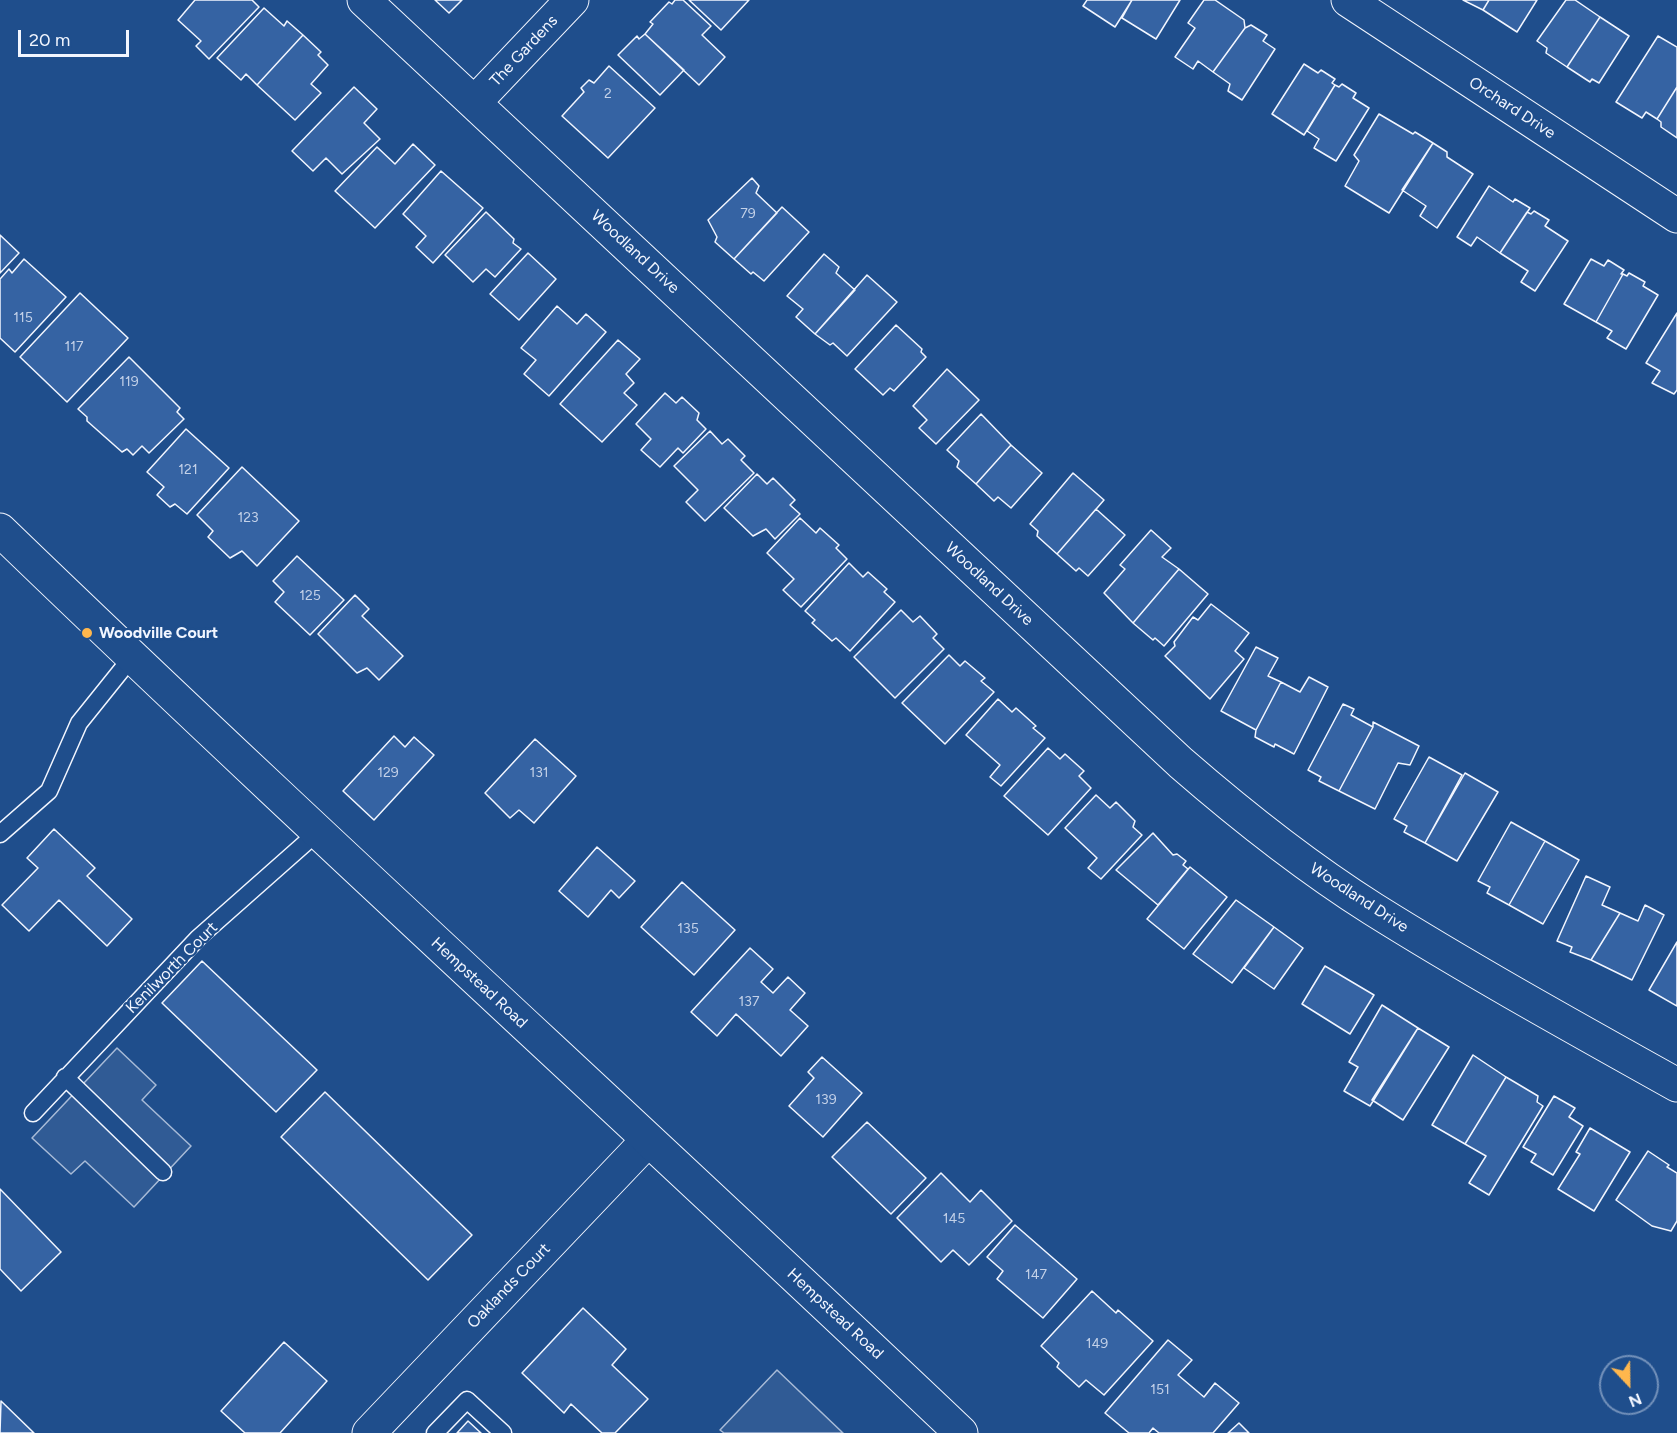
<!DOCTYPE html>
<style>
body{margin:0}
#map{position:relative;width:1677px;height:1433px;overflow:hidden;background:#1f4e8c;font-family:Figtree,sans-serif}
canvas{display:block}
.north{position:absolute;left:1599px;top:1355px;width:60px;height:60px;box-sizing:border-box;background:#1f4e8c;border:2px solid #7391ba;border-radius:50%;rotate:158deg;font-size:16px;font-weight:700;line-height:24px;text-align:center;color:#f2f6ff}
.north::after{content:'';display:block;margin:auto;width:21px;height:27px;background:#ffb74d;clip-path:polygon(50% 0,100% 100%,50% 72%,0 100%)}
.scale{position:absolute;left:18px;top:30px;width:111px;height:27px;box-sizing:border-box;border:3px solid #f2f6ff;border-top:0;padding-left:8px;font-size:18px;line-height:21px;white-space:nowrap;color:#f2f6ff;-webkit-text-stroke:4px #1f4e8c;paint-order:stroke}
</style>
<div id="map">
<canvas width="1677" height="1433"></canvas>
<div class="north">N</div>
<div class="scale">20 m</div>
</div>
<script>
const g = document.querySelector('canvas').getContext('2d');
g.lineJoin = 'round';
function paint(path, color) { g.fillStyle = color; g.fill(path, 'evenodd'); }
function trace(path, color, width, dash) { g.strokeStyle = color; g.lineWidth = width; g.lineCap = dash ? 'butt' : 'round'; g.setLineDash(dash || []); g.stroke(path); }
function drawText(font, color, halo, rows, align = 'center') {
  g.font = font + ' Figtree,sans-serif'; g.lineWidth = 4.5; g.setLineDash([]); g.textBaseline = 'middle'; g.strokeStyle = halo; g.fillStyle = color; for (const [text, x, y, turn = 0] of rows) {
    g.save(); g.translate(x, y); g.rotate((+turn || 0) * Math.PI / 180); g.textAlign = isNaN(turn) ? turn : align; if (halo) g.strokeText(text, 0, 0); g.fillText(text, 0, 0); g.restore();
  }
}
const built = new Path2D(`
 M117 1048 156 1085 142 1100 191 1146 134 1207 85 1161 71 1174 32 1138Z
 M777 1370 843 1433H724L720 1430Z`);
paint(built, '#305b95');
trace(built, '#a8bbd7', 1.5);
const building = new Path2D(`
 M195 0H252L259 7 209 59 196 46 201 41 178 20Z
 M435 0H462L449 13Z
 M675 0H683L711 26 702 35 725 57 699 85 645 34 653 24 650 22 669 2 672 4Z
 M689 0H749L721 30Z
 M1087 0H1132L1115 27 1083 6Z
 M1132 0H1180L1156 39 1122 18Z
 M1204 0H1215L1244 20 1245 28 1213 72 1198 61 1193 69 1175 57 1195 28 1188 23Z
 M1463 0H1489L1483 10Z
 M1489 0H1537L1517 32 1483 10Z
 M1566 0H1575L1600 17 1567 67 1546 53 1547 48 1537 41Z
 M264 8 284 26 287 21 303 35 257 85 246 74 241 80 217 58Z
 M1600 17 1629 36 1599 83 1592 79 1590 82 1567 67Z
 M1251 25 1267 35 1263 41 1275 49 1242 100 1228 91 1230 84 1213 72 1245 28Z
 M645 34 684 70 660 95 618 55 637 36 639 39Z
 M303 35 321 52 318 55 328 65 311 84 321 93 295 120 257 85Z
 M1658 36 1677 47V87L1657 119 1646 112 1642 118 1616 102Z
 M1304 64 1318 73 1321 70 1335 79 1332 83 1335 85 1304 135 1272 114Z
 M609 66 655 108 608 158 562 116 584 92 581 88 589 80 594 83Z
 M1342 84 1356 93 1353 98 1369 108 1336 161 1314 148 1319 139 1307 131 1335 85 1339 87Z
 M354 87 377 109 364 123 380 139 342 174 326 158 313 171 292 151Z
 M1677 87V138L1661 127V122L1657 119Z
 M1379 114 1413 134 1415 132 1433 143 1389 213 1345 186 1359 161 1354 155Z
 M1433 143 1447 152V157L1473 174 1437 228 1420 216 1426 206 1402 190Z
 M413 144 435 165 375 228 335 191 377 147 395 164Z
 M441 171 483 208 433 263 416 247 426 236 403 214Z
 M752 178 759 186 756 193 777 213 734 259 715 242 717 237 708 220Z
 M1489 186 1513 202 1515 199 1530 208 1500 253 1477 237 1471 246 1457 237Z
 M782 207 809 232 764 281 753 272 751 274 734 259Z
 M1534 211 1549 220 1545 226 1568 241 1535 291 1521 282 1528 271 1500 253 1527 212 1531 214Z
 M486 212 514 239 513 243 521 249 495 277 486 269 473 282 445 255Z
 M0 235 19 253 0 273Z
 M528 253 556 279 519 320 490 294Z
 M824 254 839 267 836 273 855 290 815 334 796 317 803 309 787 296Z
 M24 259 66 297 15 352 0 338V279L9 269 12 273Z
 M1591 259 1604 266 1608 260 1624 270 1621 274H1623L1596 322 1564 304Z
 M1629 273 1645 282 1643 286 1658 295 1626 349 1607 338 1612 331 1596 322 1623 274 1627 276Z
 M867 275 897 302 847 356 833 343 830 345 815 334Z
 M80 293 128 338 67 402 20 357Z
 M557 306 577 324 586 314 606 332 549 396 524 374 536 360 521 348Z
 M1677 313V390L1674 394 1652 383 1660 371 1646 363Z
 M896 325 922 349 921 352 926 357 894 391 890 388 883 395 855 369Z
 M618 340 640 359 626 374 634 383 624 393 637 405 602 442 560 404Z
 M129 357 180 408 177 412 184 419 149 453 142 446 133 455 127 449 122 452 87 421V417L78 409Z
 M947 369 979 400 936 444 919 428 927 420 913 406Z
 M665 393 676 403 682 397 699 413 697 420 706 429 683 453 678 448 660 467 641 450 651 439 636 424Z
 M981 414 1011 445 976 484 957 467 959 461 947 450Z
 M186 429 229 468 187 514 175 504 170 507 157 495 164 487 147 472Z
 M710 431 722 444 728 439 745 456 741 460 754 473 705 521 686 502 698 490 674 466Z
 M1011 445 1042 473 1011 508 998 497 994 501 976 484Z
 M242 467 299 521 257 566 242 551 230 558 208 537 213 531 197 515Z
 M1073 473 1104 500 1057 554 1037 536 1038 531 1030 524Z
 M757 474 767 484 773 478 795 500 790 505 800 514 775 539 766 529 753 536 724 508Z
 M1096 509 1125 535 1088 576 1079 568 1076 571 1057 554Z
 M800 518 816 533 820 528 839 545 836 548 847 559 801 607 783 590 794 579 767 553Z
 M1151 530 1171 548 1162 557 1179 569 1133 623 1104 593 1125 569 1120 565Z
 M297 556 344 600 310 635 275 602 284 592 273 581Z
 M849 563 863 577 868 572 887 589 884 592 895 602 850 651 836 638 832 641 812 623 815 620 805 611Z
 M1179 569 1208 594 1164 646 1155 638 1153 640 1133 623Z
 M355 595 369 609 362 616 403 656 379 680 367 668 357 673 318 634Z
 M1211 604 1249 633 1235 651 1244 659 1210 699 1165 656 1175 646 1174 642 1193 617 1198 620Z
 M901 610 913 622 920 616 937 634 933 638 944 649 895 698 854 657Z
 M1256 647 1278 658 1268 676 1281 682 1256 730 1221 711Z
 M949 655 960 666 965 661 985 678 981 681 994 692 945 744 902 703Z
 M1309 677 1328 687 1294 754 1275 744 1274 747 1255 737 1256 730 1281 682 1300 692Z
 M998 699 1012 712 1016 708 1036 726 1033 728 1045 738 1001 786 990 777 1000 765 966 735Z
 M1343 704 1354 709 1351 715 1373 727 1339 791 1319 781 1321 777 1308 770Z
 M1373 722 1419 746 1410 765 1398 763 1375 809 1339 791 1373 727Z
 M394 736 405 747 414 737 434 755 374 820 343 791Z
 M535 739 576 776 534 823 519 810 510 818 485 793Z
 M1048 748 1060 759 1065 754 1084 771 1079 776 1091 788 1048 835 1004 796Z
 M1429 757 1462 775 1425 843 1404 832 1407 826 1394 819Z
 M1465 773 1498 792 1457 861 1425 843Z
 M1096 795 1110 808 1116 802 1135 821 1133 827 1142 835 1101 879 1088 868 1097 858 1065 828Z
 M1511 822 1545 841 1509 905 1487 893 1490 887 1478 881Z
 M54 829 95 868 87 876 132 919 107 946 59 900 29 931 2 905 38 868 27 858Z
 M1153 833 1173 855 1177 854 1186 861 1183 865 1188 869 1158 905 1116 870Z
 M1545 841 1579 860 1543 924 1509 905Z
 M597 847 635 881 619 898 611 890 588 917 559 891Z
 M1190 867 1227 897 1184 949 1147 919Z
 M1586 876 1610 887 1602 905 1620 913 1591 960 1570 952 1572 947 1557 941Z
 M682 882 735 930 694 975 641 927Z
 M1236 900 1274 927 1232 983 1193 954Z
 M1645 905 1664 915 1632 980 1591 960 1620 913 1638 921Z
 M1274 927 1303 948 1274 989 1244 968Z
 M1677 942V1006L1649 990Z
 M750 948 773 969 761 982 773 993 788 977 805 993 790 1010 808 1026 781 1056 736 1014 717 1036 691 1012Z
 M202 961 317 1070 276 1112 162 1003Z
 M1325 966 1374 995 1350 1034 1302 1004Z
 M1382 1005 1418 1028 1370 1106 1344 1091 1358 1067 1349 1062Z
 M1418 1028 1449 1047 1403 1120 1372 1100Z
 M1473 1055 1506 1077 1465 1144 1432 1125Z
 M822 1057 862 1093 823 1137 789 1106 814 1078 808 1072Z
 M1506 1077 1538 1096 1537 1102 1543 1106 1489 1195 1469 1183 1486 1156 1465 1144Z
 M325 1092 472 1235 428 1280 281 1137Z
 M1554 1096 1575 1108 1569 1117 1583 1126 1553 1175 1531 1162 1536 1154 1523 1147Z
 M867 1122 926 1178 891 1214 832 1157Z
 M1590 1128 1630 1152 1594 1211 1558 1189 1580 1154 1576 1152Z
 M1648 1151 1669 1165 1667 1167 1677 1173V1221L1671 1231 1652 1226 1616 1200Z
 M941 1173 970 1202 981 1190 1012 1221 969 1265 953 1250 941 1262 897 1218Z
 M0 1189 61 1252 21 1291 0 1269Z
 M1015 1225 1077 1279 1043 1318 997 1279 1003 1271 987 1257Z
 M1092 1291 1116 1313 1118 1310 1153 1341 1104 1395 1086 1380 1079 1387 1057 1367 1059 1363 1041 1346Z
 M583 1308 626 1349 612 1365 648 1399 615 1433H602L571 1404 564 1413 522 1373Z
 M1168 1340 1192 1360 1178 1375 1204 1397 1215 1383 1239 1403 1213 1433H1159L1153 1428 1149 1433H1129L1105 1413Z
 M284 1342 327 1381 280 1433H245L221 1411Z
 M1 1401 34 1433H0Z
 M468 1421 481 1433H457Z
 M1239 1423 1249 1433H1228Z`);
paint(building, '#3563a3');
trace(building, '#f2f6ff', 1.5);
const service = new Path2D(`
 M0 834 49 791 79 723 132 657
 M65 1077 163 1172
 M33 1113 198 938 319 831
 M435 1433 467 1400 503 1433`);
const minor = new Path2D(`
 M364 0 1181 763C1242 816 1305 866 1373 909 1472 971 1575 1028 1677 1085
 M1348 0 1677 216
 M475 102 572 0
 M369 1433 648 1140`);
const primary = new Path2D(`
 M0 530C316 835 642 1130 961 1433`);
trace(service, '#f2f6ff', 19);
trace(minor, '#f2f6ff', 35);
trace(primary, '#f2f6ff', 35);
trace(service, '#1f4e8c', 16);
trace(minor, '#1f4e8c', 33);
trace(primary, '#1f4e8c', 33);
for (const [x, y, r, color] of [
 [87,633,6,"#ffb74d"]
]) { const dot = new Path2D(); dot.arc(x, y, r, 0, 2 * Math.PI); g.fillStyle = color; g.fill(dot); trace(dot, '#1f4e8c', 2); }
drawText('14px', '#c3d1e8', null, [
 ["2",608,94],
 ["79",748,214],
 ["115",23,318],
 ["117",74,347],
 ["119",129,382],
 ["121",188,470],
 ["123",248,518],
 ["125",310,596],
 ["129",388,773],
 ["131",539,773],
 ["135",688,929],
 ["137",749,1002],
 ["139",826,1100],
 ["145",954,1219],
 ["147",1036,1275],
 ["149",1097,1344],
 ["151",1160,1390]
]);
drawText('16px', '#f2f6ff', '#1f4e8c', [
 ["The Gardens",524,51,-47],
 ["Orchard Drive",1512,108,33],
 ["Woodland Drive",635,252,43],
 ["Woodland Drive",989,584,43],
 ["Woodland Drive",1359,898,33],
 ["Kenilworth Court",172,968,-45],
 ["Hempstead Road",479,983,43],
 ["Oaklands Court",509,1286,-46],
 ["Hempstead Road",835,1314,43]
]);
drawText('bold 16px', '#f2f6ff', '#1f4e8c', [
 ["Woodville Court",99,633]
], 'left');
</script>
